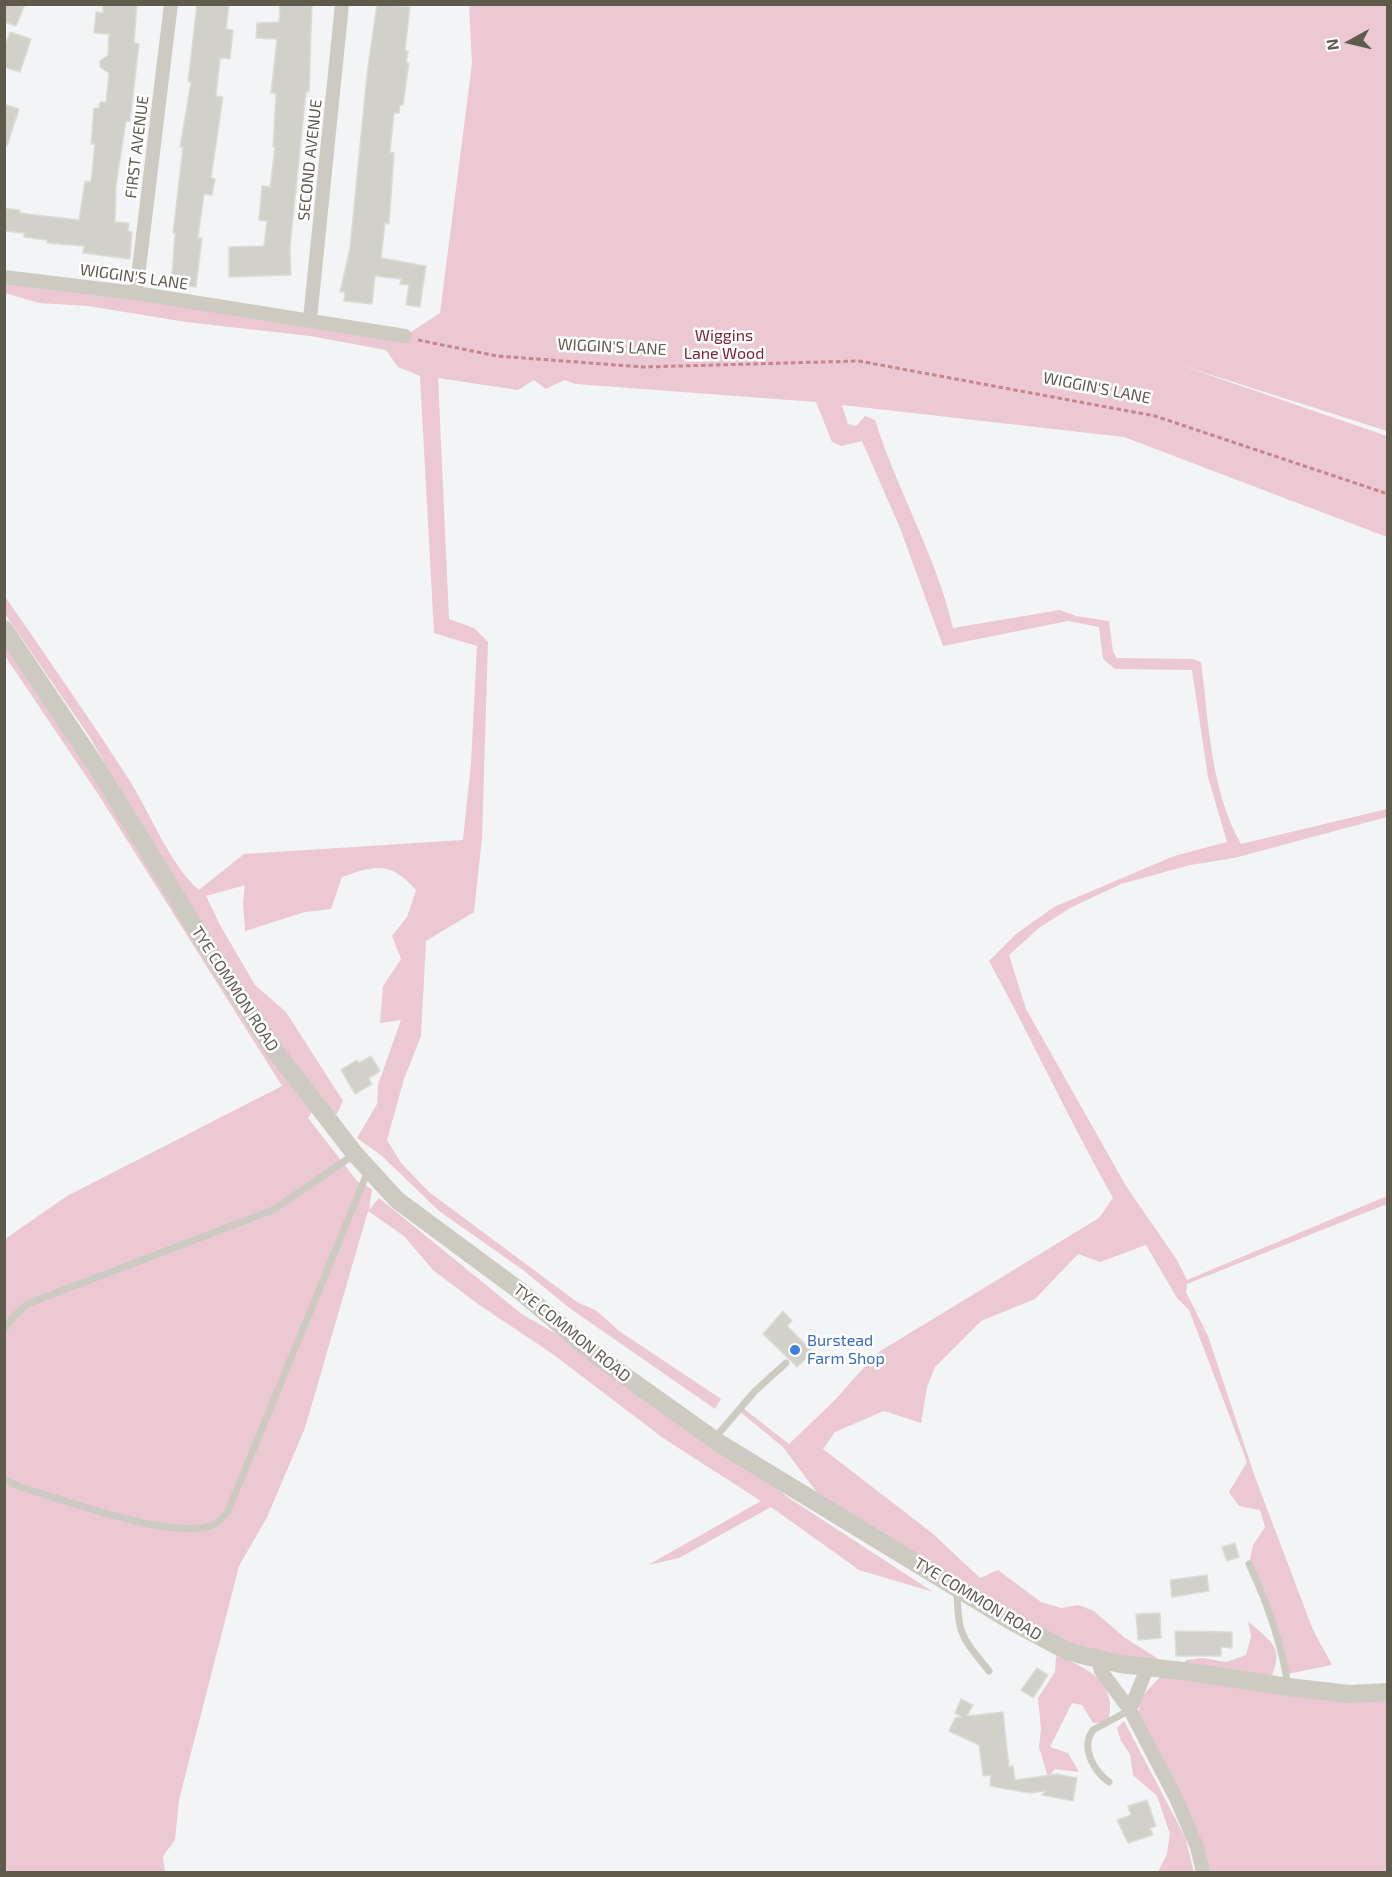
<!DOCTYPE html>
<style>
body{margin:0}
#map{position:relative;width:1392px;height:1877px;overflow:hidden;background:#f3f4f5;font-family:"Exo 2",sans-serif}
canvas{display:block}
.frame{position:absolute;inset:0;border:6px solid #5e5b4d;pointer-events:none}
.north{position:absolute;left:1320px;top:12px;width:60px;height:60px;-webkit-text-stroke:4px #fff;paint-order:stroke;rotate:262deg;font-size:16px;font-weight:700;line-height:24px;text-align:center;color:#5e5b4d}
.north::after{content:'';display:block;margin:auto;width:21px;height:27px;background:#5e5b4d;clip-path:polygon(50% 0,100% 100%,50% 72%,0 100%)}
</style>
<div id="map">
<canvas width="1392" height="1877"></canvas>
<div class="frame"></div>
<div class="north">N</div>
</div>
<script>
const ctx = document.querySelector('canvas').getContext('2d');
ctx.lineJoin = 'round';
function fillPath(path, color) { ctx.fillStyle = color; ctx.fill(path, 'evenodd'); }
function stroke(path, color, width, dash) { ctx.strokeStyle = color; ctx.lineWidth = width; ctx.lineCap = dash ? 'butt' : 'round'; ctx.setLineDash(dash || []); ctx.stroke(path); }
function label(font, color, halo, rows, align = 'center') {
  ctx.font = font + ' "Exo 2",sans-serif'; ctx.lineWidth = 5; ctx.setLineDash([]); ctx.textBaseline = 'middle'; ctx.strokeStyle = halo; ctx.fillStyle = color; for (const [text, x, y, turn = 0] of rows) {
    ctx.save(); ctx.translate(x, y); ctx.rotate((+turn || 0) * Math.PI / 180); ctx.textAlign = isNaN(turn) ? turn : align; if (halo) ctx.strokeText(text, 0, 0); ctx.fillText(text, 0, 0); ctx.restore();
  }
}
fillPath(new Path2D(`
 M469,5H1387V431L1177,364L1387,436V537L1124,437L842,405L848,424L856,426L865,416L875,420C897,490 937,558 953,628L1060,610L1076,616L1109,621L1113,652L1117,658L1192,659L1201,662C1209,723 1210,789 1241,844L1387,809V817L1234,858L1190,865L1121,884L1070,908L1039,928L1009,955L1026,1009L1126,1186L1177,1260L1187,1280L1387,1196V1204L1187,1284L1186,1292L1208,1336L1255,1477L1313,1630L1332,1665L1287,1674L1249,1564L1253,1545L1265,1527L1260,1510L1239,1506L1229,1492L1247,1462L1189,1310L1177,1298L1146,1245L1100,1262L1078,1254L1035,1299L981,1321L935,1367L927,1387L921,1423L884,1411L835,1432L823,1449L932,1533L980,1578L998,1570L1041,1602L1061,1608L1078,1605L1094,1611L1125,1638L1157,1658L1148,1666L1069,1652L821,1498L783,1447L739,1411L743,1408L789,1444L833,1402L877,1353L1099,1218L1113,1198C1069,1120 1032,1039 989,961L1016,934L1054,907L1174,856L1227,842L1208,777L1192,670L1115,669L1103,659L1099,627L1068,621L943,646L900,528L862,441L842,446L832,442L816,402L576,384L564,380L546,389L534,380L518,390L438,378L449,619L474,628L488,642L482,838L474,912L426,941L421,1036L404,1079L387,1140L401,1163L429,1192L577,1302L597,1311L619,1331L721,1399L715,1409L568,1307L523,1270L439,1211L382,1156L357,1138L377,1104L378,1085L401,1020L380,1023L383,986L401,959L392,936L407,917L416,890C390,861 376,865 342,877L331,909L305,912L245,931L243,902L245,885L206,896L220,925L255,985L286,1012L343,1101L332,1124L316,1105L308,1118L357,1181L372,1189L369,1210L379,1198L523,1315L601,1359L719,1443L789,1498L933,1592L859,1570L771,1507L679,1558L648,1565L761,1501L663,1438L554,1355L478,1304L433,1270L404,1236L368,1211L305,1428L267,1517L239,1566L179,1800L175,1840L163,1856L165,1872H5V1239L67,1196L282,1086L98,794L5,656V627L173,877L89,736L5,614L4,595C46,656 88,716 128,778C148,809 171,867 199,890L244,854L463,840L471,763L477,646L434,633L420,376L398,367L386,350L310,336L186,322L88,306L39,303L5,293V277L405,336L440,313L472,64Z
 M1248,1621C1268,1640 1285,1646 1272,1675L1235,1678L1387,1692V1872H1203L1138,1722L1140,1698L1161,1676L1183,1671L1186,1660L1203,1658L1226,1662L1246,1655L1251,1637Z
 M1056,1656C1087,1667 1119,1683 1108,1722L1093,1723L1082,1705L1072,1703L1050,1747L1068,1753L1079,1772L1055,1769L1048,1777L1039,1747L1041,1729L1038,1698L1055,1672Z
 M1124,1721L1185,1837L1194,1872H1158L1167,1854L1170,1834L1157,1796L1133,1775L1130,1754L1121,1741L1117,1728Z`), '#ebc8d2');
const building = new Path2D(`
 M4,4H25L16,26L4,22Z
 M103,4H137L134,43L139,44L130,122L126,121L116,186L115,222L129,223L128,231L132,232L130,259L83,253L84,246L47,243V240L24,237V233L4,231V208L20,210V213L79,220L85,181L91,182L95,144H91L94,108H99L100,102H106L109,73L100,67V61L108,55L109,34L94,33L96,12L103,13Z
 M197,4H229L226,29L233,30L230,59L221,58L220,60L216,96L223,97L211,178L215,179L212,195L204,194L198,238H202L196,287L178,285L179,278L172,277L175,233H173L183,147H180L191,82H188Z
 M280,4H312L309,92H306L296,189L290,246L291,275L229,277V247L264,246L267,221L259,220L262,186L270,187L275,147H273L276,94L271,93L277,39L256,38L257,23L279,22Z
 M377,4L410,7L405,50L408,51L406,63H409L403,105H400L399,113H394L390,152L394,153L389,224L385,223L381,258L426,266L420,307L406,305L409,285L400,284L401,279L375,276L372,304L344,301L345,292H340L350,248L367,74Z
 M10,32L31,39L20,72L4,67V48Z
 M4,104L19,109L7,146H4Z
 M371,1056L380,1071L369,1078L372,1084L355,1094L341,1070L357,1060L359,1063Z
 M783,1311L792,1321L787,1326L813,1352L797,1367L763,1334Z
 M1235,1543L1239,1557L1227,1561L1222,1547Z
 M1207,1575L1209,1591L1172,1597L1170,1580Z
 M1160,1613L1161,1638L1138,1640L1136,1614Z
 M1175,1631L1232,1632V1648L1221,1647V1656H1176Z
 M1037,1668L1048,1675L1033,1698L1021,1690Z
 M961,1699L973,1705L967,1716L1003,1712L1009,1767L1013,1766L1015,1780L1057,1774L1077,1778L1073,1801L1042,1795L1046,1791L1029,1793L990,1786L991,1775L983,1776L979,1745L949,1731L955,1718L962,1717L955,1713Z
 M1147,1800L1156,1826L1150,1828L1153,1835L1128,1843L1117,1820L1131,1815L1128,1806Z`);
fillPath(building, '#d1d1ca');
stroke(building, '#ddddd8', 1.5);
stroke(new Path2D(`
 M418,340L497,356L643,367L859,361L1155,416L1388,494`), '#c5848e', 3, [4.5, 3]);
stroke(new Path2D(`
 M4,1330L13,1317L27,1304L273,1210L355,1154
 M714,1439L755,1391L786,1363
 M4,1479L20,1487C63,1499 177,1543 215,1524C220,1522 224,1515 228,1511L368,1171
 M1249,1564C1268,1604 1281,1642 1288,1685
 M957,1590C958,1636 961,1636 989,1671
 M1109,1782C1094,1771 1080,1748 1093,1730L1130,1710`), '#cdcbc1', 7);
stroke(new Path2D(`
 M4,277L136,293L405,336
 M136,293L171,4
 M310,319L342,4
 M1098,1660L1101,1671L1130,1710L1176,1798L1197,1847L1203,1872
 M1130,1710L1148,1666`), '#cdcbc1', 14);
stroke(new Path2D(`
 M4,629L98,769L212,955L275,1051L355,1154L397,1200L520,1291L601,1359L719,1443L1011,1621L1069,1652L1120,1664L1183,1671L1289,1687L1349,1694L1388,1692`), '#cdcbc1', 18);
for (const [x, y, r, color] of [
 [795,1350,6,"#3f7fe0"]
]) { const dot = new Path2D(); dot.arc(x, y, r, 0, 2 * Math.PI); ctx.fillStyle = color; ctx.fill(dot); stroke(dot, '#fff', 2); }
label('16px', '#5e5b4d', '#fff', [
 ["FIRST AVENUE",137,147,-83],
 ["SECOND AVENUE",310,160,-84],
 ["WIGGIN'S LANE",134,277,8],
 ["WIGGIN'S LANE",612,347,3],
 ["WIGGIN'S LANE",1097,388,11],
 ["TYE COMMON ROAD",235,989,57],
 ["TYE COMMON ROAD",572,1333,39],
 ["TYE COMMON ROAD",978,1599,31]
]);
label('16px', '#782531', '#fff', [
 ["Wiggins",724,336],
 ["Lane Wood",724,354]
]);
label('16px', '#366cbe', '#fff', [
 ["Burstead",807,1341],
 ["Farm Shop",807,1359]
], 'left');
</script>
